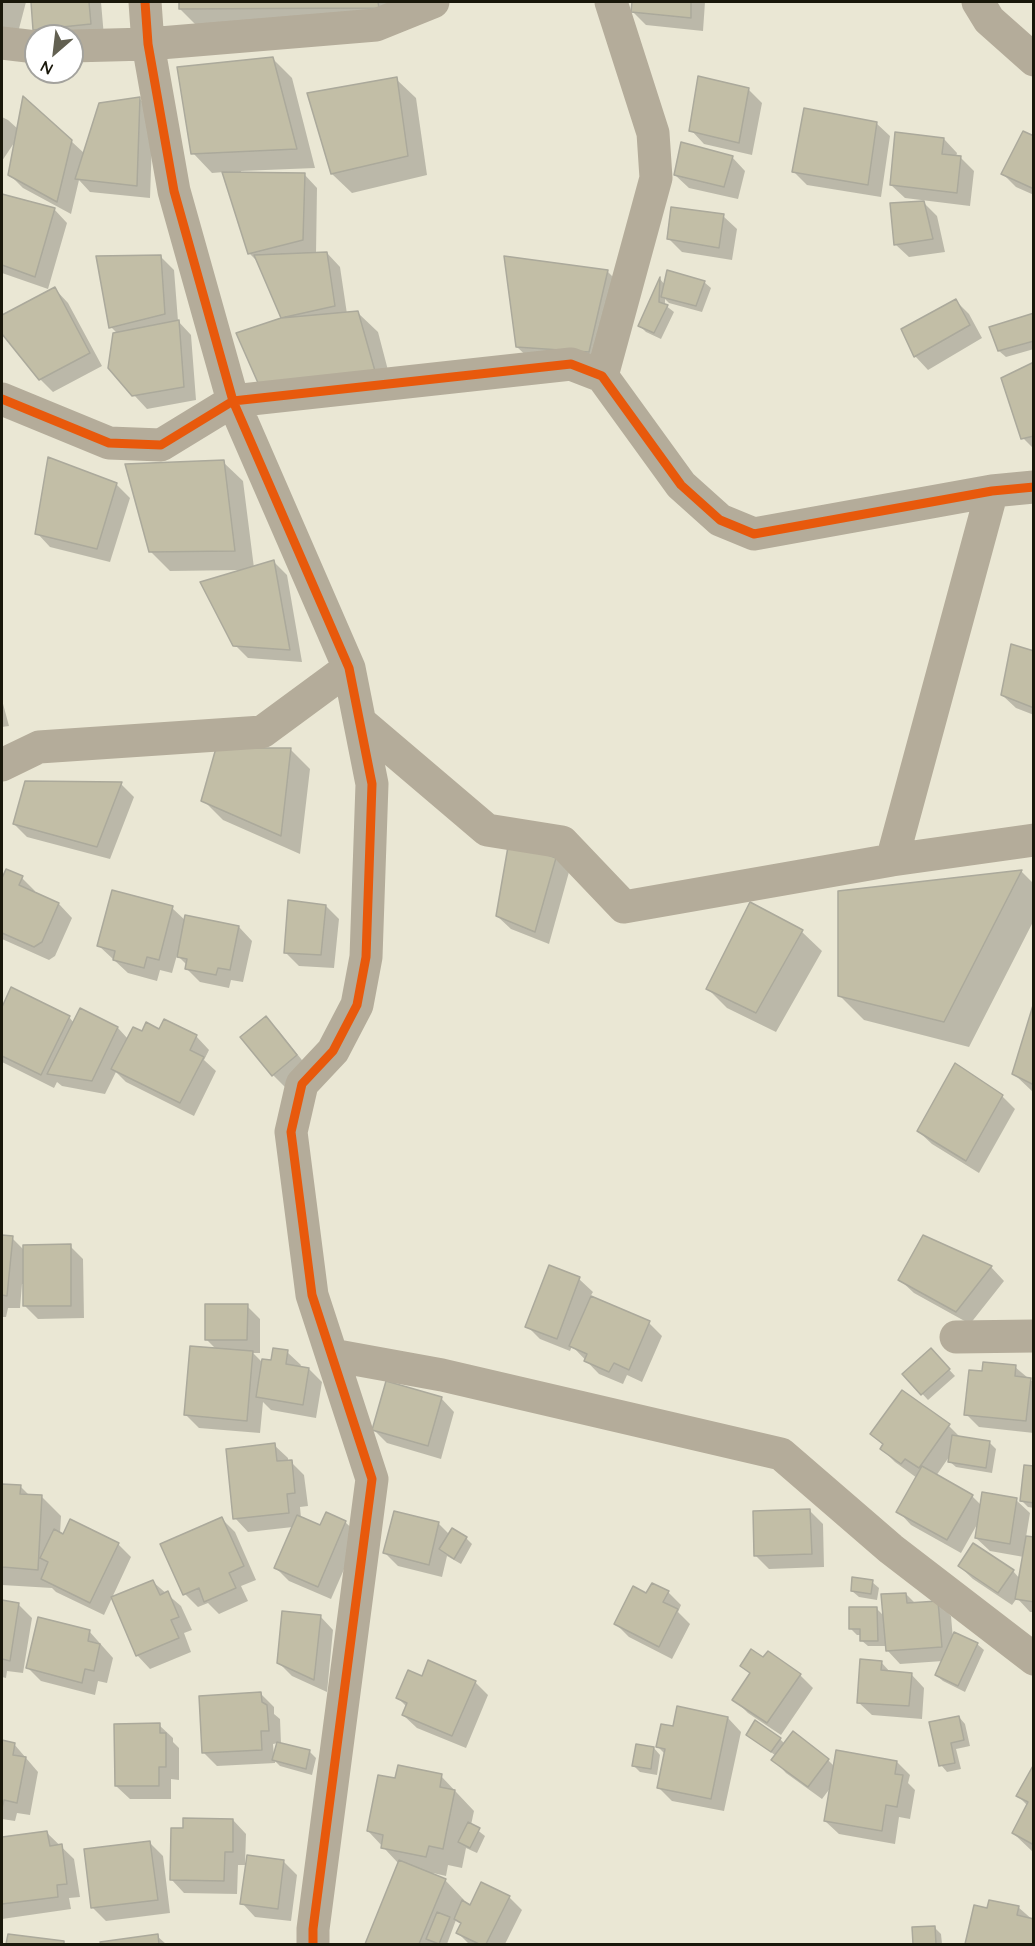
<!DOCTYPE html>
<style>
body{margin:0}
#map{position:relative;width:1035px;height:1946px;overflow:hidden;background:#eae7d4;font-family:Quicksand,sans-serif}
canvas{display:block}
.frame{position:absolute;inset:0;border:3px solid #19170a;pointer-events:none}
.north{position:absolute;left:24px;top:24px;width:60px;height:60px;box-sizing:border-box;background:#fff;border:2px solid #a3a29d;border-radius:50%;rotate:208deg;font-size:16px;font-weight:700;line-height:24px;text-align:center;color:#19170a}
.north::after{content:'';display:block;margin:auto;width:21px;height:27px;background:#626051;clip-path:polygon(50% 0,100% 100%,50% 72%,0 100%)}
</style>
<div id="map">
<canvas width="1035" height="1946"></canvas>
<div class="frame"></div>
<div class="north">N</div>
</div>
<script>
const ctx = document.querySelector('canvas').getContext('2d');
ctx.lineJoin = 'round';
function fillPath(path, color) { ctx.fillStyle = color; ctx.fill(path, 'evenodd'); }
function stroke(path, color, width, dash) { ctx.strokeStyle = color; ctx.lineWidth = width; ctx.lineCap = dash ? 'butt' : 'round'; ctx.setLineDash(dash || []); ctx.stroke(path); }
fillPath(new Path2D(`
 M2,2H26L15,44L2,38Z
 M32,2H101L104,37L41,36L35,29Z
 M181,2H396L403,32L205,34L180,9Z
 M634,2H705L703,31L646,25L633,12Z
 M272,58L292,78L315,168L241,171V174H304L317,188L316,254L327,253L340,267L347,314L358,313L378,332L395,397L282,319L259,263L249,253L224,172L212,173L193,153Z
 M396,79L416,98L427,175L352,193L332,174Z
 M749,90L762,103L752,155L704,144L691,130Z
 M140,99L153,112L150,198L90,192L79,180L71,214L23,188L9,174L16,140L2,161V117L8,120L18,129L71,141L85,154Z
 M876,123L890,136L881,197L807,185L794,172Z
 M1034,137V195L1016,187L1003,174Z
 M944,139L957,153L956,157H960L974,171L970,206L905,198L891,185Z
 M732,157L745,171L738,199L689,188L675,175Z
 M2,195L54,209L67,223L48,289L2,273Z
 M924,203L937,216L945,252L909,257L895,244Z
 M723,216L737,229L732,260L682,252L668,238Z
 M160,256L174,270L178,321L191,335L196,400L147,409L134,395L117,333L111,327Z
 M607,271L627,291L608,371L537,366L517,347Z
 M660,279L665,285L704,282L711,288L702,312L669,303L665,299V305L674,312L661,339L646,332L640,326Z
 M55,289L68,303L102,366L53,392L40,379L2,332V317Z
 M956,301L969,314L982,338L928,370L915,356L903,330Z
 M1034,314V349L1006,357L999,351Z
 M1034,364V449L1023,438Z
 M49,459L117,485L130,498L110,562L50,547L37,533Z
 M223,462L243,481L254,568L274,562L287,575L302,662L248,658L235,645L241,570L170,571L151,552Z
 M1034,653V715L1016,708L1002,695Z
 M2,700L9,726L2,727Z
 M290,749L310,769L300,854L223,820L203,800Z
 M121,784L134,797L110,859L27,837L14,824Z
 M556,859L569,872L549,944L511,929L497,916Z
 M7,871L22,878L35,891L34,893L59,904L72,918L55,956L49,960L2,939V882Z
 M1021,871L1034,884V920L969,1047L864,1020L839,995Z
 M750,904L802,932L822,951L776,1032L727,1008L708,989Z
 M326,906L339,919L334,968L299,966L286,953Z
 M172,908L186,921L239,927L252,941L243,982L231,980L229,988L200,982L187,969V965L177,955L172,973L160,970L157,981L128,973L99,946Z
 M12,989L69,1017L74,1023L118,1028L128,1039L160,1031L196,1036L209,1050L204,1060L216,1071L194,1116L126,1082L116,1072L105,1094L62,1086L57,1082L54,1088L2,1062V1010Z
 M1034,1008V1093L1014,1074Z
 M266,1018L279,1031L309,1069L286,1088L273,1075Z
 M1002,1096L1015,1109L979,1173L932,1144L918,1131Z
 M2,1237L12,1238L24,1250L70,1246L83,1259L84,1318L38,1319L25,1306V1284H22L20,1308H8L6,1317H2Z
 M991,1267L1004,1281L970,1324L914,1293L900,1280Z
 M579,1279L593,1292L590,1297L649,1323L662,1336L642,1382L627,1375L623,1384L599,1374L572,1346L570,1351L540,1339L527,1326Z
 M247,1306L260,1319V1353H253L263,1363L273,1362L287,1352L301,1365L300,1367L309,1369L322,1382L316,1418L271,1410L263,1402L260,1433L199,1428L186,1415L217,1350L206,1339Z
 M931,1350L955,1376L928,1400L904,1374Z
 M1015,1367L1034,1383V1433L979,1427L966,1414L983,1373Z
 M902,1392L949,1426L961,1438L989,1442L996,1449L992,1473L956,1467L949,1461V1457L936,1476L972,1496L982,1506L1016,1500L1030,1513L1026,1537L1034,1539V1612H1030L1017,1598L1012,1605L973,1579L959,1566L1013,1571L1020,1579L1024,1557L990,1551L976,1538L979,1521L961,1553L911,1525L898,1511L917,1478L895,1462L882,1449L884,1446L872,1434Z
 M441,1398L454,1412L441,1459L387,1443L374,1430Z
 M274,1445L288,1458V1462H291L304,1475L308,1506L300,1507L301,1518L321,1527L345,1522L359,1535L331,1599L289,1581L276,1568L293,1527L248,1532L235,1518Z
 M1034,1467V1508L1028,1507L1022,1501Z
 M2,1485L20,1486L30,1496L42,1497L61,1516L60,1534L118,1544L131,1557L104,1615L56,1592L52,1588L2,1585Z
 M810,1511L823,1524L824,1567L769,1569L756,1556Z
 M395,1512L439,1524L450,1535L466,1538L472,1544L461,1564L447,1556L442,1577L398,1566L385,1553Z
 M222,1519L235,1532L256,1580L241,1586L248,1601L219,1614L208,1603L198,1607L185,1594Z
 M153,1582L181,1606L192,1630L184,1633L191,1652L150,1669L137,1655Z
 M872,1582L879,1588L877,1600L859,1597L852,1591Z
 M668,1592L681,1605L678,1612L690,1624L672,1659L629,1637L616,1624Z
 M906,1594L916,1604L938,1603L951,1616L953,1639L977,1644L984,1650L965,1692L943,1681L936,1675L943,1661L900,1664L887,1650V1646H868L861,1640V1635H857L850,1628L877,1609L884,1616Z
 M2,1602L19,1605L32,1618L23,1673L7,1671L6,1678L2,1677Z
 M320,1616L333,1630L327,1692L292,1676L278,1662Z
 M89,1631L113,1658L107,1683L98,1681L95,1695L41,1681L28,1668Z
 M881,1662L891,1673L911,1674L924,1688L922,1719L872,1715L858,1702Z
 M742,1666L800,1675L813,1688L781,1735L748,1713L734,1699L751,1674Z
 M423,1678L475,1682L488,1695L466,1748L417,1728L403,1715L407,1707L398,1698Z
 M261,1694L274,1707V1714L280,1719L281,1744L310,1752L316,1758L312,1775L280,1766L275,1761V1763L217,1766L203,1752ZM278,1743L274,1756L273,1744Z
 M959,1717L965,1724L970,1746L956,1749L961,1769L947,1772L941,1765Z
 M728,1718L741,1732L724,1811L672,1801L658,1787L665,1754L657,1746L674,1728Z
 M159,1725L173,1738V1742L179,1748V1780L171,1779V1799H130L116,1786Z
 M748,1734L780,1739L785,1744L828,1760L834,1766L897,1762L910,1775L908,1783L915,1790L910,1819L899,1817L895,1844L839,1834L825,1821L831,1787L822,1799L786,1773L773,1759L776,1756Z
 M2,1742L14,1744L38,1772L30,1815L17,1813L15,1821L2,1819Z
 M654,1748L660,1755L657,1775L640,1772L634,1766Z
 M1034,1767V1853L1013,1833L1028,1806L1018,1796Z
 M441,1776L474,1811L471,1825L485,1836L477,1853L466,1848L462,1868L448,1865L446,1876L433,1873L432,1875L445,1880L464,1900L463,1903L471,1907L509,1897L522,1910L505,1944H469L458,1933L462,1925L456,1920L447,1944H367L399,1864L368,1831L396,1780Z
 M233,1820L246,1834L245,1865H238L237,1894L184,1893L171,1879L184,1829Z
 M46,1832L74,1859L80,1897L69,1898L71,1909L2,1919V1838Z
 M150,1843L163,1856L170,1913L106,1921L93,1908Z
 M284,1862L297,1875L291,1921L255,1917L242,1903Z
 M975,1907L989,1910L1018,1907L1034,1921V1944H967Z
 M935,1928L941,1934L942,1944H914L913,1929Z
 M9,1936L64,1943L65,1944H8Z
 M157,1936L166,1944H102V1943Z`), '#0003');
const building = new Path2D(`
 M31,2H89L91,24L33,30Z
 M179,2H378L379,8L179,9Z
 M632,2H691V18L631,12Z
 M273,57L297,149L191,154L177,67Z
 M698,76L749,88L739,143L689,131Z
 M397,77L408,156L331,174L307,93Z
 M23,96L72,140L57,202L8,175Z
 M140,97L137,186L75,179L99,103Z
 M804,108L877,122L868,185L792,172Z
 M1023,131L1034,136V189L1001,174Z
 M895,132L944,138L942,154L961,156L957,193L890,185Z
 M681,142L733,156L724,187L674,175Z
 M222,172L305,173L303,240L248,254Z
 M2,194L55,208L35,277L2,265Z
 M924,201L933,239L894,245L890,203Z
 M671,207L724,214L719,248L667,239Z
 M327,252L335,306L281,318L254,255Z
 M161,255L165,314L109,328L96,256Z
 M504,256L608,270L589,352L516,347Z
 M667,270L705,281L696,306L661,297Z
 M660,277L659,302L668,305L654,333L638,326Z
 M55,287L90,353L39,380L2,334V315Z
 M956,299L970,325L914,357L901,329Z
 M358,311L377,378L262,392L236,333L281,318Z
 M1034,313V341L998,351L989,327Z
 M179,320L184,387L132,396L108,368L113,333Z
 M1034,362V436L1021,439L1001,378Z
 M48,457L117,483L97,549L35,534Z
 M224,460L235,551L149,552L125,464Z
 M274,560L290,650L233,646L200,582Z
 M1011,644L1034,651V708L1001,695Z
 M216,748H291L281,836L201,801Z
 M25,781L122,782L97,847L13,824Z
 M509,841L556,858L535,932L496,916Z
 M6,869L23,876L19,885L59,903L42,942L34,947L2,933V878Z
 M1022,870L944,1022L838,996V891Z
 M112,890L173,906L159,960L147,957L144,968L113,960L115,951L97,946Z
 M288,900L326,905L321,955L284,953Z
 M750,902L803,930L756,1013L706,989Z
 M185,915L239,926L230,970L218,968L216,975L185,969L187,959L177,957Z
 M11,987L70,1016L41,1075L2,1056V1007Z
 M1034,1002V1085L1012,1074Z
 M80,1008L118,1027L92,1081L47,1074Z
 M266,1016L297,1055L272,1076L240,1037Z
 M164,1019L197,1035L190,1050L204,1057L180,1103L111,1069L133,1027L142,1031L146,1022L159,1029Z
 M955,1063L1003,1095L966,1161L917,1131Z
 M2,1235L13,1236L7,1296L2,1295Z
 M923,1235L992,1266L956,1312L898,1280Z
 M71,1244V1306H23V1245Z
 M549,1265L580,1277L557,1339L525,1327Z
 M591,1296L650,1321L629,1370L614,1363L609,1372L584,1361L587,1354L569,1346Z
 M205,1304H248L247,1340H205Z
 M190,1346L253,1351L247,1421L184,1415Z
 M273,1348L288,1350L286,1364L309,1368L303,1405L256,1397L262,1359L271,1360Z
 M931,1348L950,1369L921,1395L902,1374Z
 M983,1362L1016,1365L1015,1376L1031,1378L1026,1421L964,1415L969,1370L982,1371Z
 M386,1381L442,1397L428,1446L372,1430Z
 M902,1390L950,1424L919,1468L905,1459L901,1464L880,1449L883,1444L870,1434Z
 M952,1435L990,1441L986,1468L948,1462Z
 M275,1443L277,1461L292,1460L295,1493L287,1494L289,1513L233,1519L226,1449Z
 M1024,1465L1034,1466V1503L1020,1501Z
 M922,1466L973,1495L947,1540L896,1512Z
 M2,1484L21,1485L20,1494L42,1495L38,1570L2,1567Z
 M982,1492L1017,1498L1010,1544L975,1538Z
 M810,1509L812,1554L754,1556L753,1511Z
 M394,1511L439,1522L429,1565L383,1553Z
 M326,1512L346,1521L318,1587L274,1568L297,1515L320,1525Z
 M222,1517L244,1566L229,1573L236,1588L204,1602L199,1588L183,1595L160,1544Z
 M70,1519L119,1543L90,1603L41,1579L48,1562L40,1558L54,1529L63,1534Z
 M452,1528L467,1537L454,1559L439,1549Z
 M1026,1536L1034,1537V1602L1015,1599Z
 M973,1543L1014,1570L998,1593L958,1566Z
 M852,1577L873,1580L871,1594L851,1591Z
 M153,1580L160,1595L168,1591L179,1617L171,1620L179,1638L136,1656L111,1597Z
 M652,1583L669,1591L663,1602L678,1609L659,1647L614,1624L633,1586L646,1593Z
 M906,1593L907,1603L938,1601L942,1647L886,1651L881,1594Z
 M2,1600L19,1603L10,1661L2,1659Z
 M849,1607H877L878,1641H860V1629H849Z
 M282,1611L321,1615L314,1680L277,1663Z
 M38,1617L90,1630L88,1641L100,1644L94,1671L85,1669L82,1683L26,1668Z
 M954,1632L978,1643L958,1686L935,1675Z
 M751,1649L763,1657L768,1651L801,1674L767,1723L732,1700L750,1673L740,1666Z
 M860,1659L882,1661L881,1670L912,1673L909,1706L857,1703Z
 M428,1660L476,1681L452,1736L402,1715L407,1703L396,1698L408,1670L422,1676Z
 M261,1692L262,1702L267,1705L269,1731H261L262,1750L202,1753L199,1696Z
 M677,1706L728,1717L711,1799L657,1788L665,1749L656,1747L661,1724L673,1726Z
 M959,1716L964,1740L951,1743L955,1763L939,1766L929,1722Z
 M755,1720L781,1738L771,1752L746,1735Z
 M160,1723V1733H166V1767H159V1786H115L114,1724Z
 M793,1731L829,1759L808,1787L771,1760Z
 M2,1740L15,1743L13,1755L26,1757L17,1803L4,1800L2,1809Z
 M277,1742L310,1750L306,1769L272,1760Z
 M636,1744L654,1747L651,1769L632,1766Z
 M836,1750L897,1761L895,1774L903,1775L897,1807L886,1805L882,1831L824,1821Z
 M1034,1764V1845L1012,1833L1028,1802L1016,1796Z
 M398,1765L442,1774L440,1787L455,1790L443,1849L429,1846L426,1857L381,1848L383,1835L367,1831L378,1775L395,1778Z
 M183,1818L233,1819V1852H225L224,1881L170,1880L171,1828H183Z
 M468,1822L480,1828L470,1848L458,1842Z
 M47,1831L50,1846L62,1844L67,1884L57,1885L58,1897L2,1904V1837Z
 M150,1841L158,1900L91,1908L84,1849Z
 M247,1855L284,1860L278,1909L240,1904Z
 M399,1860L446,1879L419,1944H365Z
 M481,1882L510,1896L486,1944H479L456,1933L461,1923L454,1919L462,1900L470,1905Z
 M989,1900L1019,1906L1017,1915L1034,1919V1944H965L974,1905L987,1908Z
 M437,1912L450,1917L439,1944L426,1939Z
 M935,1926L936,1944H913L912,1927Z
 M8,1934L64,1941V1944H6Z
 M158,1934L159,1944H101L100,1942Z`);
fillPath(building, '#c2bea6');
stroke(building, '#aba99b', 1.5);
stroke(new Path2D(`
 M145,2L148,44L174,191L233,401L349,668L372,784L366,957L357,1005L333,1051L302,1084L291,1132L312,1295L372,1479L313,1929V1944
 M978,2L989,20L1034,60
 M2,43L36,47
 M72,46L148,44L376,25L433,2
 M602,376L656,178L653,133L611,2
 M2,399L109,443L161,445L233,401L571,364L602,376L681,485L720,520L754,534L992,491L1034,487
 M360,722L487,830L562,842L624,907L892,860L992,491
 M2,765L39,747L262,732L349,668
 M892,860L1034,840
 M956,1337L1034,1336
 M332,1355L442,1375L781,1454L891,1549L1034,1659`), '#b4ac9a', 33);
stroke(new Path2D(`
 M145,2L148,44L174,191L233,401L349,668L372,784L366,957L357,1005L333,1051L302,1084L291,1132L312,1295L372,1479L313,1929V1944
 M2,399L109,443L161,445L233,401L571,364L602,376L681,485L720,520L754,534L992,491L1034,487`), '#e8590c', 9);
</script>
